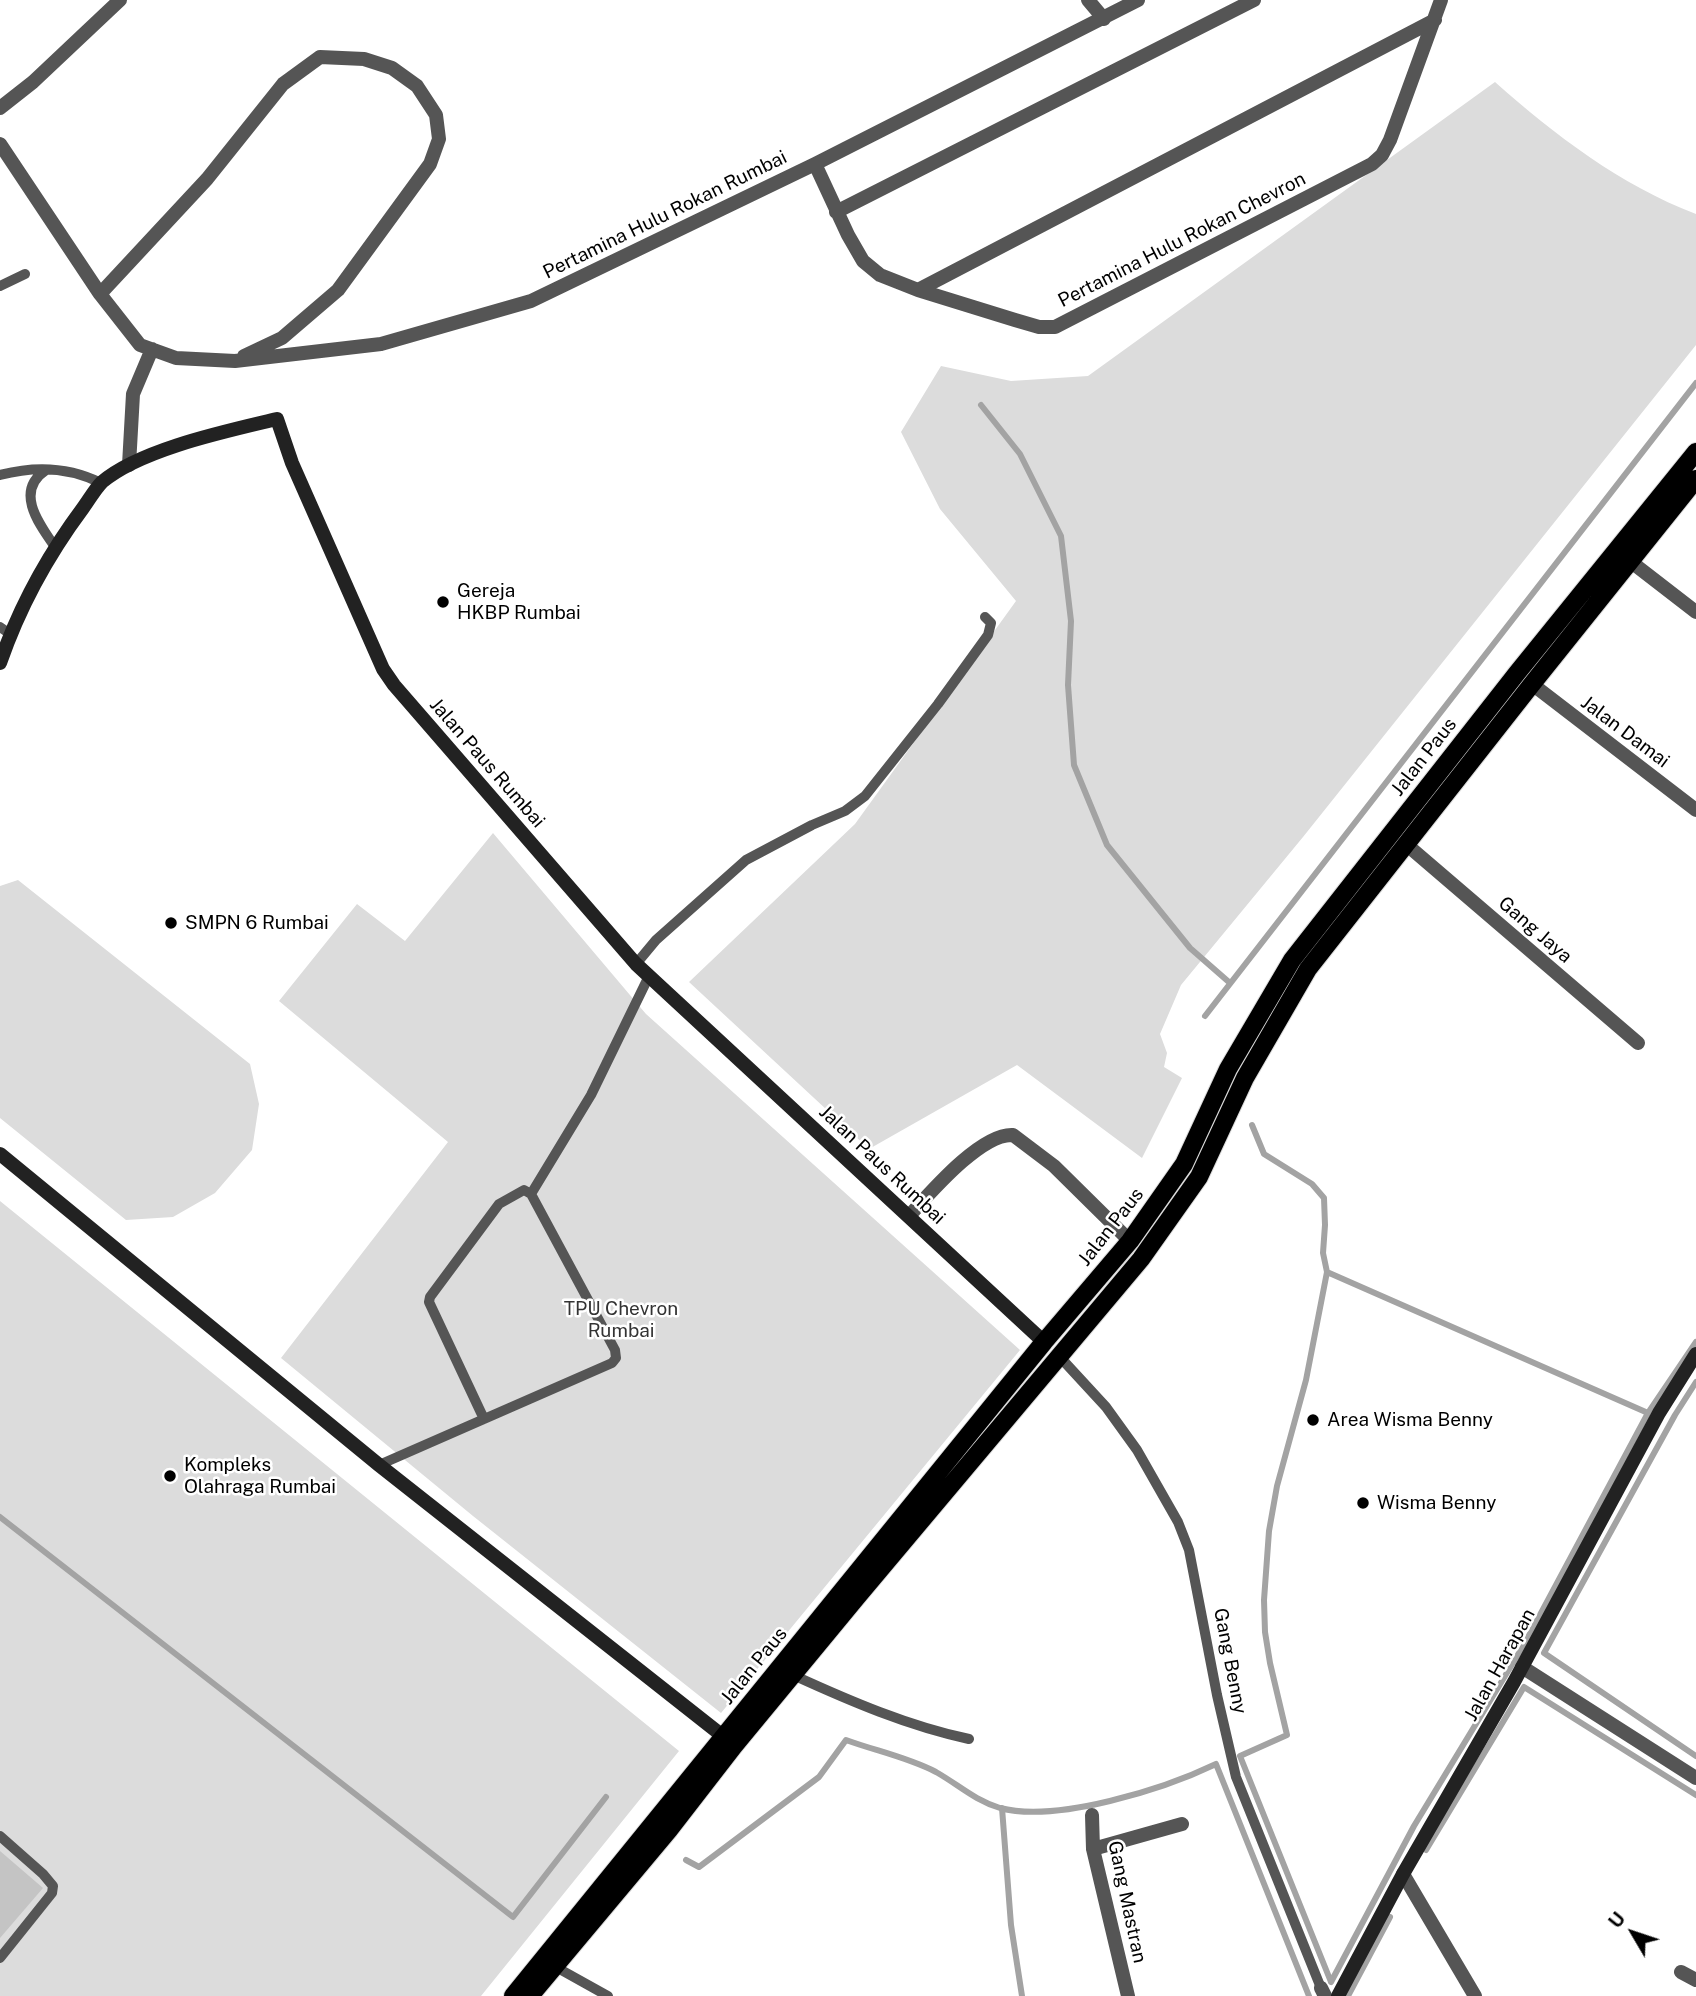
<!DOCTYPE html>
<style>
body{margin:0}
#map{position:relative;width:1696px;height:1996px;overflow:hidden;background:#fff;font-family:"Public Sans",sans-serif}
canvas{display:block}
.north{position:absolute;left:1598px;top:1898px;width:70px;height:70px;-webkit-text-stroke:5px #fff;paint-order:stroke;rotate:309deg;font-size:19px;font-weight:700;line-height:28px;text-align:center;color:#000}
.north::after{content:'';display:block;margin:auto;width:24px;height:32px;background:#000;clip-path:polygon(50% 0,100% 100%,50% 72%,0 100%)}
</style>
<div id="map">
<canvas width="1696" height="1996"></canvas>
<div class="north">U</div>
</div>
<script>
const ctx = document.querySelector('canvas').getContext('2d');
ctx.lineJoin = 'round';
function fillPath(path, color) { ctx.fillStyle = color; ctx.fill(path, 'evenodd'); }
function stroke(path, color, width, dash) { ctx.strokeStyle = color; ctx.lineWidth = width; ctx.lineCap = dash ? 'butt' : 'round'; ctx.setLineDash(dash || []); ctx.stroke(path); }
function label(font, color, halo, rows, align = 'center') {
  ctx.font = font + ' "Public Sans",sans-serif'; ctx.lineWidth = 5; ctx.setLineDash([]); ctx.textBaseline = 'middle'; ctx.strokeStyle = halo; ctx.fillStyle = color; for (const [text, x, y, turn = 0] of rows) {
    ctx.save(); ctx.translate(x, y); ctx.rotate((+turn || 0) * Math.PI / 180); ctx.textAlign = isNaN(turn) ? turn : align; if (halo) ctx.strokeText(text, 0, 0); ctx.fillText(text, 0, 0); ctx.restore();
  }
}
fillPath(new Path2D(`
 M1495,82C1555,135 1620,185 1696,214V345L1303,837L1181,985L1160,1034L1167,1053L1164,1067L1182,1078L1142,1158L1017,1065L869,1149L689,982L855,824L1016,601L940,509L901,432L941,366L1011,381L1088,376Z
 M493,833L646,1014L1020,1350L721,1713L473,1516L281,1358L448,1142L279,1001L357,904L405,941Z
 M18,880L250,1064L259,1104L252,1150L215,1193L173,1217L126,1220L0,1118V886Z
 M0,1201L679,1751L481,1996H0Z`), '#dcdcdc');
stroke(new Path2D(`
 M981,405L1020,454L1061,536L1071,621L1068,685L1074,765L1107,845L1190,948L1230,983
 M1205,1016L1696,383
 M1252,1125L1264,1154L1312,1184L1324,1198L1325,1225L1323,1253L1327,1272L1306,1380L1277,1486L1269,1531L1264,1600L1265,1632L1270,1663L1287,1735L1240,1756L1331,1982
 M1327,1272L1648,1413
 M1696,1382L1675,1415L1544,1653L1696,1756
 M0,1517L513,1917L606,1797
 M1002,1808L1011,1925L1022,1996
 M1426,1850L1524,1687L1696,1795
 M686,1860L699,1867L819,1777L846,1740C876,1751 907,1757 936,1772C959,1785 974,1800 1000,1808C1057,1823 1164,1789 1216,1764L1309,1996
 M1331,1982L1414,1826L1525,1643L1648,1413L1696,1342
 M1348,1996L1390,1917`), '#a3a3a3', 6);
fillPath(new Path2D(`
 M0,1851L43,1888L0,1938Z`), '#c4c4c4');
const primary = new Path2D(`
 M513,1996L1044,1342L1130,1241L1184,1164L1228,1069L1292,960L1517,673L1696,452
 M530,1996L669,1830L734,1746L857,1597L1141,1259L1199,1177L1245,1078L1308,969L1532,684L1696,479`);
stroke(primary, '#dbdbdb', 20);
stroke(new Path2D(`
 M0,286L25,274
 M46,470C14,491 39,524 55,547
 M0,475C34,466 69,467 101,483
 M0,627L10,634
 M636,964L656,940L746,860L812,825L845,811L865,796L938,704L988,635L991,623L985,617
 M531,1194L591,1095L649,976
 M1059,1356L1106,1407L1137,1450L1178,1522L1189,1550L1217,1695L1236,1777L1321,1988
 M379,1465L612,1363L616,1358L615,1350L531,1194L524,1190L499,1204L430,1297L429,1302L484,1419
 M793,1675C850,1701 908,1726 969,1739
 M0,1836L43,1874L53,1886L52,1893L0,1958
 M554,1966L608,1996`), '#555', 10);
stroke(new Path2D(`
 M1088,0L1104,19
 M0,108L33,82L120,0
 M0,144L100,294L140,345L176,358L235,361L381,344L531,301L815,164L1138,0
 M815,164L848,235L863,261L880,275L918,290L1015,320L1039,327H1055L1372,164L1382,155L1390,140L1441,0
 M836,212L1254,0
 M918,290L1435,20
 M100,294L207,179L283,84L320,57L364,59L392,68L417,86L436,115L439,139L430,164L338,290L282,338L244,356
 M129,465L133,394L152,349
 M1630,561L1696,612
 M1532,684L1696,810
 M1407,845L1638,1043
 M909,1216C930,1193 981,1133 1013,1135L1054,1166L1130,1241
 M1522,1667L1696,1778
 M1092,1815L1093,1849L1128,1996
 M1093,1849L1182,1824
 M1403,1874L1475,1996
 M1681,1972L1696,1980
 M1321,1988L1325,1996`), '#555', 14);
stroke(new Path2D(`
 M0,663C19,608 48,555 83,508C89,500 95,489 102,482C141,449 227,431 277,419L292,463L383,669L394,685L636,964L1044,1342
 M0,1154L379,1465L724,1737
 M1338,1996L1403,1874L1514,1682L1659,1413L1696,1354`), '#222', 14);
stroke(primary, '#000', 18);
for (const [x, y, r, color] of [
 [443,602,7,"#000"],
 [171,923,7,"#000"],
 [1313,1420,7,"#000"],
 [170,1476,7,"#000"],
 [1363,1503,7,"#000"]
]) { const dot = new Path2D(); dot.arc(x, y, r, 0, 2 * Math.PI); ctx.fillStyle = color; ctx.fill(dot); stroke(dot, '#fff', 2.5); }
label('19px', '#000', '#fff', [
 ["Pertamina Hulu Rokan Rumbai",665,215,-26],
 ["Pertamina Hulu Rokan Chevron",1182,240,-27],
 ["Jalan Damai",1625,732,37],
 ["Jalan Paus",1424,757,-52],
 ["Jalan Paus Rumbai",487,763,49],
 ["Gang Jaya",1535,930,41],
 ["Jalan Paus Rumbai",882,1165,43],
 ["Jalan Paus",1111,1227,-52],
 ["Gang Benny",1230,1661,79],
 ["Jalan Harapan",1500,1665,-61],
 ["Jalan Paus",754,1666,-51],
 ["Gang Mastran",1127,1902,78]
]);
label('19px', '#000', '#fff', [
 ["Gereja",457,591],
 ["HKBP Rumbai",457,613],
 ["SMPN 6 Rumbai",185,923],
 ["Area Wisma Benny",1327,1420],
 ["Kompleks",184,1465],
 ["Olahraga Rumbai",184,1487],
 ["Wisma Benny",1377,1503]
], 'left');
label('19px', '#333', '#fff', [
 ["TPU Chevron",621,1309],
 ["Rumbai",621,1331]
]);
</script>
